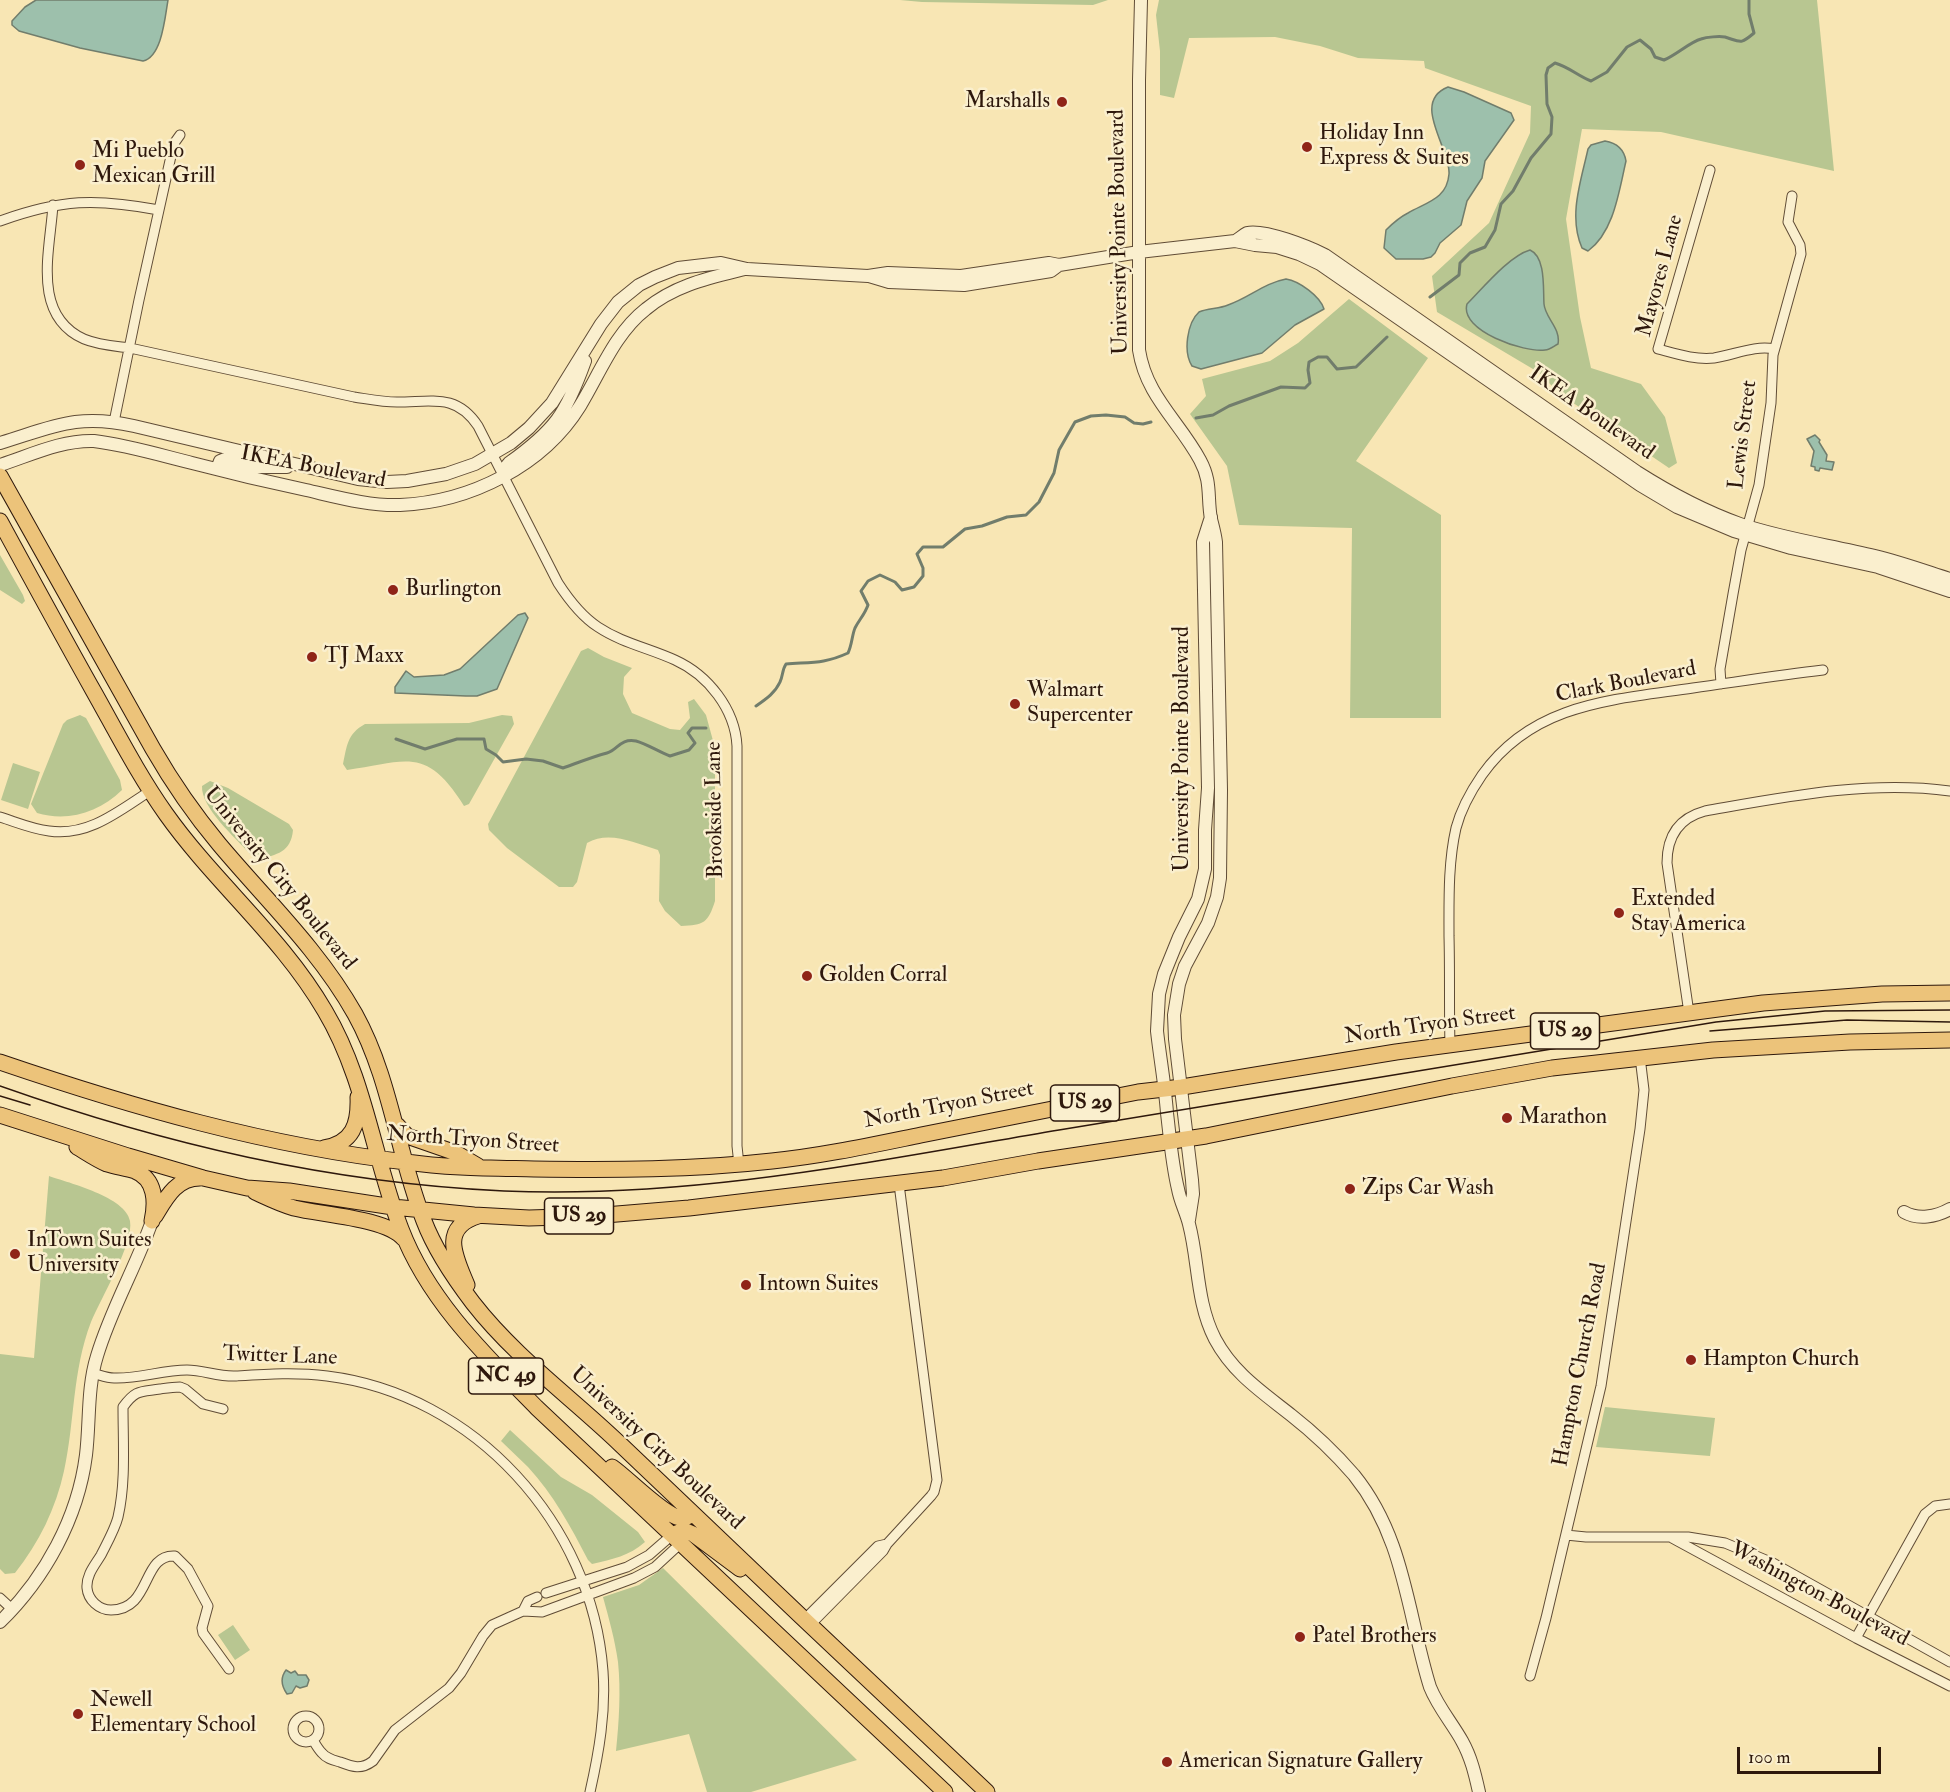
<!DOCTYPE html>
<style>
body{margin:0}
#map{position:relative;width:1950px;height:1792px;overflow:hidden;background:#f8e6b4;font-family:"IM FELL Double Pica",serif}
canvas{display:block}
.scale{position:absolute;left:1737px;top:1747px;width:144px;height:27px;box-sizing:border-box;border:3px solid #2e180c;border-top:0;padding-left:8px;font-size:18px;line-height:21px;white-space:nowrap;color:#2e180c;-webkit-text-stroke:4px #faefce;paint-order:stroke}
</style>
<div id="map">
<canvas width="1950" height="1792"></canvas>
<div class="scale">100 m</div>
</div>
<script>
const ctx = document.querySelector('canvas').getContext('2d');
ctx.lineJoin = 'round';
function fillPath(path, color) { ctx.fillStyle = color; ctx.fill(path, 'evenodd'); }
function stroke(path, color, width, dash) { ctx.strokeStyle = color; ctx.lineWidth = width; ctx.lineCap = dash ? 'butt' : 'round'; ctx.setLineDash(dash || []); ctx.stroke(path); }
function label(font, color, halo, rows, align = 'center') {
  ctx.font = font + ' "IM FELL Double Pica",serif'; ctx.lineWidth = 5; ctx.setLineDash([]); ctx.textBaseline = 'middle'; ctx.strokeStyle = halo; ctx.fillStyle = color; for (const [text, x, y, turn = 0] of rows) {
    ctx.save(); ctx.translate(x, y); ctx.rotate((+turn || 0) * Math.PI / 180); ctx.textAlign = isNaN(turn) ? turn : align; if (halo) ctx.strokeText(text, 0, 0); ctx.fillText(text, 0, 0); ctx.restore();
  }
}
fillPath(new Path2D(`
 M900,0H1108L1093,5L922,2Z
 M1159,0H1817L1834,171L1661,132L1582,129L1566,219L1580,317L1591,368L1641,384L1665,417L1677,463L1669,468L1560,394L1538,372L1437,312L1432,276L1489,223L1530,133L1531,106L1425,68L1424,61L1358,58L1320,46L1275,37L1189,38L1174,98L1160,95V51L1156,15Z
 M1349,299L1428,358L1356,461L1441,515V718H1350L1352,528L1239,525L1227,466L1190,414L1206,396L1202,379L1270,361L1298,343Z
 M0,555L23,595L25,601L22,604L0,590Z
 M588,648L604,657L632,668L624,677L623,694L632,713L670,729L680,730L690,718L688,702L694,699L706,715L715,748V901C708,923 704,925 681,926L665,911L659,901L660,855L658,850C635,843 609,830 587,843L577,882L573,887H559L507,848L489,830L488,824L581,651Z
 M80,715L86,718L120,780L122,790C99,813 67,822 37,813L31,804L63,724L67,720Z
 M502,715L512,716L514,724L469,804L464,806C426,745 406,762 347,770L343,764C347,746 347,734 365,724L469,723Z
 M13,763L40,772L28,809L1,800Z
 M210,781L228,788L289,824L293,830C291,852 277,855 258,859L250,854C235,837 201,808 202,786Z
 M49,1176C69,1183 126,1197 130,1221C134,1243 101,1298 91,1322C72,1372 75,1421 64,1471C56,1508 39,1543 15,1573L5,1574L0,1569V1354L34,1358Z
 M1605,1407L1715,1418L1710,1456L1596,1447Z
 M510,1430L561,1477L592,1495L638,1532L645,1542C629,1556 613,1559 592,1564L588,1560C571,1527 553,1494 528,1467C519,1458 510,1450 501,1441Z
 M663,1568L857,1760L751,1792H707L689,1734L616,1751C619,1722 621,1691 618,1662C615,1640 609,1619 603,1597L639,1585Z
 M233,1625L250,1650L235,1660L218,1635Z`), '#b8c691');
const water = new Path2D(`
 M36,0H168C165,17 162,57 143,61L80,48L19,31L12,25V21L25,7Z
 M1448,87L1464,92L1511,113L1514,120L1485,161L1482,178L1467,201L1461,225L1440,243L1435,253L1431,257L1423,259H1396L1384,248L1386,230C1393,223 1400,217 1408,213C1427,202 1447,199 1449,174C1451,149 1410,102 1448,87Z
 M1605,141C1617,143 1624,149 1626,161C1619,191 1614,232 1588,251L1582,248C1568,216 1581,181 1588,149L1591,145Z
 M1530,250C1546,257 1543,289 1544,304C1545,318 1561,328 1558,344C1554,346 1550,350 1545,350C1525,353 1459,331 1467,304C1483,288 1509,256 1530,250Z
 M1286,279C1299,281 1320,296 1324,309L1295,325L1262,353L1201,369L1192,366C1183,352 1187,323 1199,312C1208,308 1219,309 1228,305C1249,298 1264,283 1286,279Z
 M1815,435L1820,440L1819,442L1827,455L1826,461L1834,462L1832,470L1820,468L1819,471L1815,470V467L1811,466L1814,451L1807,439Z
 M525,613L528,618L497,689L477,696H466L395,693V687L406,671L414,677L444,675L460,669L518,615Z
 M286,1670L291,1673L295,1671L298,1675H306L309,1680L307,1686L300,1688L296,1686L292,1693L287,1694C282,1687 280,1678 286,1670Z`);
fillPath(water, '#9dc0ac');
stroke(water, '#717d6c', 1.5);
stroke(new Path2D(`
 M1430,297L1459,275L1460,263L1470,253L1485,247L1495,230L1501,204L1513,191L1531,158L1551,134L1552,117L1547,104L1546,75L1548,68L1555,63C1569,67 1578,76 1591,81L1607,72L1627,47L1640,40L1651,49L1655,57L1664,60C1676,55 1690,42 1701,39C1707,37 1719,36 1725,37C1741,42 1740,45 1754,33L1749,14V0
 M1196,418L1213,415L1229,406L1281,387L1305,388L1310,383L1308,370L1309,362L1318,357H1327L1337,369L1356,367L1387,337
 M756,706C766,699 775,693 780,682C783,676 782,670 786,664C812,662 824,664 848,653C852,645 852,635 855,628C859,620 865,614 868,605L861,591L868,581L880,575L895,582L902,590L914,587L923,576V568L917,554L923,547H943L965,529L982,526L1007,517L1026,515L1039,502L1054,473L1059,450L1075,422L1091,416L1106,415L1125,417L1134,423L1143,424L1151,422
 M396,739L425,749L457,739H484L486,749L496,755L503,762L526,759L543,761L563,768C577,763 592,757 607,753C618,750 620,738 636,741C647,744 659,752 670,756L689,750L695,743L688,733L692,728H706`), '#717d6c', 3);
const minor = new Path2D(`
 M1710,170L1658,349C1677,354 1695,360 1714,358C1734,355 1755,345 1774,349
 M53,205C50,251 31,315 84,339C98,345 115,346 130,348L354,397C368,399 382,402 397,402C432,402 456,393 478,426L558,583C569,600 581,616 598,627C622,643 649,648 675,660C708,675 735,709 737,746V1146L739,1165
 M0,221C61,199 96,198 159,210
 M114,422L139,300L171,156L175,142L180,135
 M1721,684L1720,669L1733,594L1741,550L1759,485L1771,403L1773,355L1801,254L1800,245L1788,222L1792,196
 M0,817C16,822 32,829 49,831C88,837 119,811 150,791
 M1689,1013L1667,863C1667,836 1679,818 1705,811C1785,797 1868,780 1950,791
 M1450,1045C1449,1009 1450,973 1449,936C1449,900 1448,863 1456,828C1461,809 1471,791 1482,775C1533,703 1612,700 1693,688C1736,682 1780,675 1823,670
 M92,1373C100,1375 107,1378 114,1378C139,1379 162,1370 187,1370C203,1370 219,1377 236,1376C267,1374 296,1372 327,1376C474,1394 592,1524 603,1671C606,1712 599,1752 590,1792
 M223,1409L203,1404L185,1389L180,1387C173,1387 167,1388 160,1389C141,1392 136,1389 123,1407C123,1443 126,1482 118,1517C115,1529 107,1543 101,1555C95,1565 86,1575 87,1588C88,1600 99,1610 111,1610C152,1610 141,1554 175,1556L188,1569L208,1606L202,1628L203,1633L229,1669
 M1566,1535L1586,1537H1688L1725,1543L1773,1563L1950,1662
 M1672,1538L1856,1638L1950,1686
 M887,1544L931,1496L934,1492L937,1480L899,1184
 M546,1593L627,1567L649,1555L672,1535
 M0,1598L13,1610
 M523,1611L528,1601L537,1597
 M804,1620L878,1546L887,1544L883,1551L810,1625
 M1856,1638L1925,1514L1935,1506L1950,1504
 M1530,1676L1546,1618L1601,1386L1640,1129L1644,1090L1640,1057
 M293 1729a13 13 0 1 1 26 0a13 13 0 1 1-26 0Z
 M313,1740C316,1745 318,1749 322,1753C327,1759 333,1760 340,1762C353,1767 361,1770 373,1761L395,1730L449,1688L461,1673L483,1636L492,1625L523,1611L542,1612L634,1578L655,1567L681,1543`);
const tertiary = new Path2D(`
 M1141,0L1139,80V350C1146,396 1179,421 1200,460C1212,482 1207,497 1211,519C1213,527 1215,534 1216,542L1221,790L1220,878L1217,897L1208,923L1185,966L1179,984L1174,1015L1175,1039L1192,1180L1193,1194L1189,1220
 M1235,241C1239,239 1243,235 1247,233C1265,229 1309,247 1325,255L1637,472C1670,493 1704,511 1740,524C1784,539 1830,545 1875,556C1900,562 1925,571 1950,579
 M869,276L889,282L964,285L1051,271L1059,265
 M0,443C53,427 77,413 134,426L358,479L387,482L407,481L446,474L475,464L511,443L529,428L552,403L601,324L618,302L639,285L655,277L678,268L721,263L747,269L832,274L868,276L888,273L961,276L1049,263L1059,265L1139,252L1235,241L1255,245L1277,247L1299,254L1320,264L1640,485L1677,507L1734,531L1791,548L1878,567L1950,591
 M0,465C31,455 61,440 94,441C127,445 160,455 192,463C230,473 268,482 306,490C337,497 369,506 400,505C470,502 543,466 580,406C600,373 615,333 646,309C675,285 709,278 745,269
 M217,469L220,461L225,459L257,467H287
 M504,476V469L509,463C555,430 566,414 585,361
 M1211,517L1203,542L1208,788L1205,830V869L1198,899L1179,937L1164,974L1159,994L1157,1031C1160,1058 1165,1085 1167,1113C1170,1138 1172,1164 1178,1189C1180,1201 1186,1212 1189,1224C1199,1262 1196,1302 1215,1339C1233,1373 1262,1392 1291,1415C1314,1433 1335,1453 1354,1475C1405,1538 1407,1613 1430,1687C1438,1707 1452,1723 1462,1741C1471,1757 1475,1774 1479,1792
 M1904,1212C1918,1220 1936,1217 1950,1209
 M0,1622C45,1578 78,1518 86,1455C90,1422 87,1388 97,1356C111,1309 136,1267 152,1221`);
const primary = new Path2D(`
 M0,476L153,749C172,782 194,814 219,844C266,900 319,950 355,1014C391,1079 397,1153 424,1221C435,1250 454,1278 473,1303C515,1357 571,1397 620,1444C742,1561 864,1676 987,1792
 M0,521C31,578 62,635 94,692C117,733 139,776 166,814C215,883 282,937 325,1011C365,1078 373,1156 401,1229C428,1300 485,1355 537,1408L945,1792
 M0,1062C132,1107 267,1146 406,1162C448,1168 491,1168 534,1169C613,1170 692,1170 772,1161C822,1156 872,1145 921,1135C993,1121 1066,1106 1138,1092L1182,1087L1396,1052L1763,1003L1882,994L1950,993
 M0,1115L128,1156L203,1178L247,1188L289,1191L393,1207L474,1215L529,1218L593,1216L689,1208L943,1178L1038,1161L1206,1136L1452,1086L1552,1068L1713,1050L1850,1042L1950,1040
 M397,1125L407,1136L456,1153L478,1166
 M77,1147C87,1153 97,1160 107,1164C116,1167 126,1168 135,1171C156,1179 156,1203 152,1221
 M324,1148C353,1143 359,1124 358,1097
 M255,1192C268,1198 280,1204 294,1208C322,1215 387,1218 404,1239
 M155,1216C166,1198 176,1178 200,1178
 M467,1285C456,1258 439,1228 478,1216
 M612,1467C628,1478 663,1515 680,1518C685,1519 689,1516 693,1514
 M672,1535L684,1530L693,1534L740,1569`);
stroke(minor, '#604c36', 11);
stroke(tertiary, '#604c36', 14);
stroke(primary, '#2e180c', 17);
stroke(minor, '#faefce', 9);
stroke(tertiary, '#faefce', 12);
stroke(primary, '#ecc37a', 15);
stroke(new Path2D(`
 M1710,1031L1847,1020L1950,1022
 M0,1086C164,1144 329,1183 504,1191C692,1199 875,1161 1059,1130C1278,1094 1497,1058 1716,1022L1825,1011L1950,1010
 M0,1096L30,1105`), '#2e180c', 1.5);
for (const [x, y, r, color] of [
 [1062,102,6,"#8f2418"],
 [1307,147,6,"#8f2418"],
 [80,165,6,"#8f2418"],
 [393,590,6,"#8f2418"],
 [312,657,6,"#8f2418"],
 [1015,704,6,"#8f2418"],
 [1619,913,6,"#8f2418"],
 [807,976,6,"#8f2418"],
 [1507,1118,6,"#8f2418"],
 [1350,1189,6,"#8f2418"],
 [15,1254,6,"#8f2418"],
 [746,1285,6,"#8f2418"],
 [1691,1360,6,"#8f2418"],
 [1300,1637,6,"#8f2418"],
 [78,1714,6,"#8f2418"],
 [1167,1762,6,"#8f2418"]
]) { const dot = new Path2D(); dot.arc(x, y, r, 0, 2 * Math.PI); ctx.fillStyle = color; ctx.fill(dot); stroke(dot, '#faefce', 2); }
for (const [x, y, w] of [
 [1565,1031,69],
 [1085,1103,69],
 [579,1216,69],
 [506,1376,75]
]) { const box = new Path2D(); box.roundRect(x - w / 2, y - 18, w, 36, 4.5); ctx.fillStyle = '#faefce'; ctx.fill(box); stroke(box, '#2e180c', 1.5); }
label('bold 21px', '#2e180c', null, [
 ["US 29",1565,1031],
 ["US 29",1085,1103],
 ["US 29",579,1216],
 ["NC 49",506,1376]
]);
label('22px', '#2e180c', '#faefce', [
 ["Marshalls",1050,102,"right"],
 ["Holiday Inn",1319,134],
 ["Express & Suites",1319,159],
 ["Mi Pueblo",92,152],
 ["Mexican Grill",92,177],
 ["Burlington",405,590],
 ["TJ Maxx",324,657],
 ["Walmart",1027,691],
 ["Supercenter",1027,716],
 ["Extended",1631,900],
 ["Stay America",1631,925],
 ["Golden Corral",819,976],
 ["Marathon",1519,1118],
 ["Zips Car Wash",1362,1189],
 ["InTown Suites",27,1241],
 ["University",27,1266],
 ["Intown Suites",758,1285],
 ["Hampton Church",1703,1360],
 ["Patel Brothers",1312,1637],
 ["Newell",90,1701],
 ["Elementary School",90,1726],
 ["American Signature Gallery",1179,1762]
], 'left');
label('22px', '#2e180c', '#faefce', [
 ["University Pointe Boulevard",1120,232,-91],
 ["Mayores Lane",1661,276,-75],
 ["IKEA Boulevard",1591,414,35],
 ["Lewis Street",1744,435,-83],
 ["IKEA Boulevard",313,468,11],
 ["Clark Boulevard",1626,683,-11],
 ["University Pointe Boulevard",1183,749,-90],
 ["Brookside Lane",716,810,-91],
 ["University City Boulevard",279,879,51],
 ["North Tryon Street",1430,1026,-8],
 ["North Tryon Street",949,1106,-11],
 ["North Tryon Street",473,1141,4],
 ["Twitter Lane",280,1357,2],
 ["Hampton Church Road",1581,1365,-79],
 ["University City Boulevard",656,1449,43],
 ["Washington Boulevard",1819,1595,28]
]);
</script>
